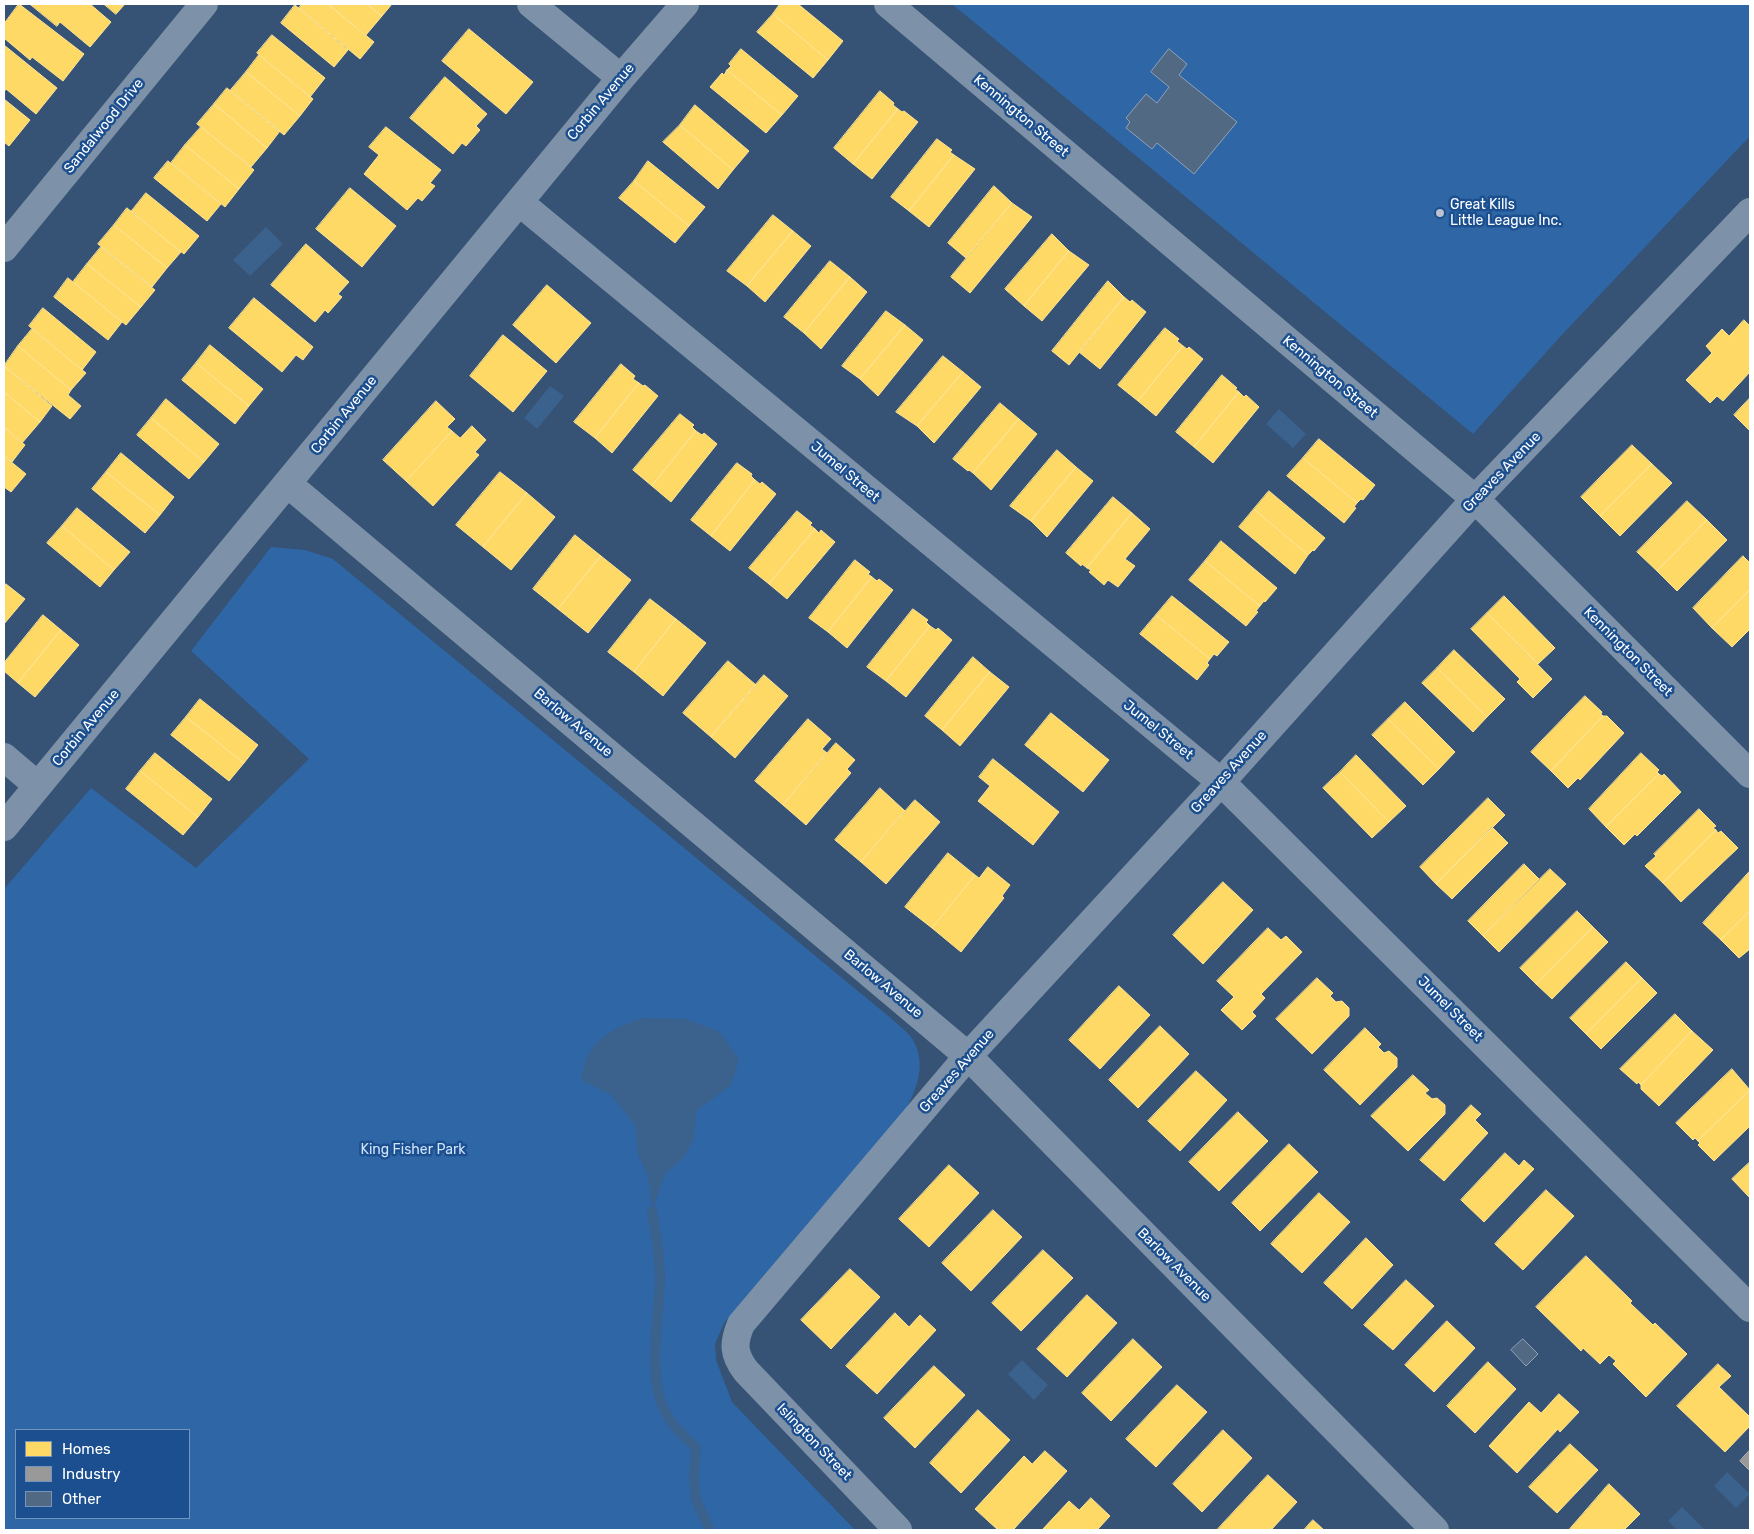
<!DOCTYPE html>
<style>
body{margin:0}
#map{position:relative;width:1754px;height:1534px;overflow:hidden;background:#365274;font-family:Rubik,sans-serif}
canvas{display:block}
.frame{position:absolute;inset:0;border:5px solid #fff;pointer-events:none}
.legend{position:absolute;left:15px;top:1429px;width:175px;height:90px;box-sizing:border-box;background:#1b4f8f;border:1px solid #7695bc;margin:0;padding:6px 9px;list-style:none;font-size:15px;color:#fff}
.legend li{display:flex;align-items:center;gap:10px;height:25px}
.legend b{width:25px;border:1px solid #7695bc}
</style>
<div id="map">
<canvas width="1754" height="1534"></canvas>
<div class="frame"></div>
<ul class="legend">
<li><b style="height:14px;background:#ffd966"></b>Homes</li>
<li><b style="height:14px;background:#999"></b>Industry</li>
<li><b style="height:14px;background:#526984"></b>Other</li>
</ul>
</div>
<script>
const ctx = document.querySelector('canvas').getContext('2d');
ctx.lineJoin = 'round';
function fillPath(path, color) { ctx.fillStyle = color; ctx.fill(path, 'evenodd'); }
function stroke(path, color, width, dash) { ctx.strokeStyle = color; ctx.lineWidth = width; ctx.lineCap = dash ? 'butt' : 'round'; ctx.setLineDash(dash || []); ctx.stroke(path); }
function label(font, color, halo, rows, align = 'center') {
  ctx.font = font + ' Rubik,sans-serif'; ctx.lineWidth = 5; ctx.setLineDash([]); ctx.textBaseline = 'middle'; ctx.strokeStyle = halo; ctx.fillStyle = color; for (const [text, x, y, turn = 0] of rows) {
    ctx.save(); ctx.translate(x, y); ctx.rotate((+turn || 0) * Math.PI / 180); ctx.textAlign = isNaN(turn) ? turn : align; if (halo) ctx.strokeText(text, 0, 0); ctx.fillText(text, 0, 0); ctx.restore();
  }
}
fillPath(new Path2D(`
 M952,4H1750V136L1559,338L1473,434Z
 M271,547L305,550L333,559L892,1019C899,1026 910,1033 914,1042C930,1071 909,1105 894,1130L724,1323L715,1344L716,1360L732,1402L855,1530H4V889L91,788L196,868L309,759L191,651ZM16,1430H189V1518H16Z`), '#2f66a5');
fillPath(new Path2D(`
 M266,227L283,244L250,276L233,260Z
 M550,386L564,396L537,429L524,418Z
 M1279,409L1306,434L1293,448L1266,424Z
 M641,1018L686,1019L720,1032L739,1060L731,1085L696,1111L694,1138L684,1157L665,1174L652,1211L648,1176L638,1155L635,1125L611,1095L581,1080C588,1039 606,1033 641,1018Z
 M1022,1360L1048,1385L1034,1400L1008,1374Z
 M1727,1472L1750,1494L1736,1508L1714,1486Z
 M1682,1507L1705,1530H1677L1668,1521Z`), '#3b618d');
const homes = new Path2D(`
 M19,4L84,54L63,81L32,57L30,60L4,38V24Z
 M30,4H90L111,22L90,47L60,22L57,26Z
 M104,4H125L116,14Z
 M302,4H328L374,42L360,59L299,8Z
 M328,4H367L382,16L366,35Z
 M367,4H392L382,16Z
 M780,4H798L843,41L828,60L773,14Z
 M295,5L348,50L334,67L281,23Z
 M773,14L828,60L813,78L757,32Z
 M469,29L533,82L506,114L442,61Z
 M272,35L325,78L310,97L257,53Z
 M4,45L57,88L36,114L6,89L4,92Z
 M741,49L798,96L782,115L727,70L731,66L729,64Z
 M259,55L313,99L300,116L246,72Z
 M727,70L782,115L766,133L710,87L722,73L724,75Z
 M246,72L300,116L284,135L230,91Z
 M445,77L487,114L476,126L480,130L466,146L462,143L453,154L410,118Z
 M227,88L280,131L267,148L214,104Z
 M880,91L894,103L893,105L898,109L853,164L834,148Z
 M4,99L30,120L9,146L4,142Z
 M214,104L267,148L251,167L197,124Z
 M695,105L749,151L733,170L680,125Z
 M898,109L902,112L904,111L918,122L872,179L853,164Z
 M680,125L733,170L718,189L663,142Z
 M201,127L254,170L239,189L185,145Z
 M386,127L441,170L430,183L435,186L422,201L418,198L407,210L364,174L379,155L369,147Z
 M937,139L952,150L950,152L954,155L909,211L891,197Z
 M185,145L239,189L225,207L171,163Z
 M954,155L975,169L929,227L909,211Z
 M168,161L221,204L207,221L154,178Z
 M648,161L705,207L689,226L634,181Z
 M634,181L689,226L675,243L619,198Z
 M994,186L1012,203L966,258L948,243Z
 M350,188L396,226L362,267L316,229Z
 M146,193L199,236L184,254L131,212Z
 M1012,203L1032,217L970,293L951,277Z
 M127,208L181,252L167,268L114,225Z
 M773,215L793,231L747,286L727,271Z
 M114,225L167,268L152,287L98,244Z
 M793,231L811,246L765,302L747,286Z
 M1052,234L1069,251L1024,306L1005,289Z
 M306,244L349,282L338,294L342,297L328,313L325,310L315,322L271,285Z
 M101,247L155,290L141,307L87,264Z
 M1069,251L1089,265L1042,321L1024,306Z
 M830,261L850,277L804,333L784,317Z
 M87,264L141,307L126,325L73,282Z
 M850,277L867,292L821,349L804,333Z
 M68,278L122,322L108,340L54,297Z
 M1108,281L1124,297L1069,365L1052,351Z
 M547,285L591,323L556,363L513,325Z
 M1124,297L1130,302L1132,300L1146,312L1100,369L1079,352Z
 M254,298L313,347L303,360L296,355L282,372L229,328Z
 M43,308L96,352L82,370L29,326Z
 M886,311L905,325L860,379L842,366Z
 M1744,320L1750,326V372L1723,401L1717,396L1710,403L1686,380L1712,353L1706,346L1722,329L1729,336Z
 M905,325L923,340L878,396L860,379Z
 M1165,328L1179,339L1177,341L1183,346L1138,401L1118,385Z
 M32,329L86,373L71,390L18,346Z
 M503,335L547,371L513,412L470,376Z
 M210,345L263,389L249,406L196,363Z
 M18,346L71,390L68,395L81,406L70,419L4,366Z
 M1183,346L1187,349L1189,347L1203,359L1156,416L1138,401Z
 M943,356L963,372L917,426L896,412Z
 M196,363L249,406L235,424L182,380Z
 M621,364L635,376L633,379L639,383L595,438L574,422Z
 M4,366L52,406L40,422L4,392Z
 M963,372L981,387L934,443L917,426Z
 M1222,375L1237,388L1235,389L1239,392L1194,447L1176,432Z
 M639,383L643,386L645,385L658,396L612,453L595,438Z
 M4,392L40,422L22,443L4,427Z
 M1239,392L1244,397L1246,395L1259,407L1213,463L1194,447Z
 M1750,398V431L1734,415Z
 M166,399L219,444L204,462L151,418Z
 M436,401L455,419L447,427L452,431L406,481L383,460Z
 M1000,403L1019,419L973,473L969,470L968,471L953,459Z
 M680,414L694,425L692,427L696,431L652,486L633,470Z
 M151,418L204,462L189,479L137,435Z
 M1019,419L1037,434L991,490L973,473Z
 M472,426L486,440L475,452L479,455L433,506L406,481L452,431L460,438Z
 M4,427L25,445L12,462L4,456Z
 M696,431L702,435L704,433L717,444L671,502L652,486Z
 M1319,439L1375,485L1363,500L1361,499L1357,503L1303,458Z
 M1632,445L1652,464L1600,516L1581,497Z
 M1057,450L1076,467L1031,521L1010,506Z
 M121,453L174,497L160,515L106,472Z
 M4,456L26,474L11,492L4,487Z
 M1303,458L1357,503L1354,507L1356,508L1344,523L1287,476Z
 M737,463L752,474L751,476L755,480L711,536L691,520Z
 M1652,464L1672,483L1620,536L1600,516Z
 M1076,467L1093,481L1047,537L1031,521Z
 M106,472L160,515L145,533L92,489Z
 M500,472L527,493L483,547L456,525Z
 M755,480L760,484L762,482L776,494L730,551L711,536Z
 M1269,491L1325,538L1314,551L1313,550L1308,555L1254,509Z
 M527,493L555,517L511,570L483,547Z
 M1113,497L1132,513L1087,568L1082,564L1081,566L1066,553Z
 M1687,501L1707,520L1657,571L1637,552Z
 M77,508L130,552L114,570L62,526Z
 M1254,509L1308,555L1295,574L1239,527Z
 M797,511L812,523L810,525L815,529L769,584L749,568Z
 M1132,513L1150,529L1125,559L1135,566L1118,587L1108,580L1104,585L1089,572L1091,570L1087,568Z
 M1707,520L1727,540L1677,591L1657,571Z
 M62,526L114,570L100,587L47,543Z
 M815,529L819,533L821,530L835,542L787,599L769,584Z
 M575,535L601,556L558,609L533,589Z
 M1221,541L1277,588L1265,602L1264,601L1260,606L1205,561Z
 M601,556L631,580L588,633L558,609Z
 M1743,556L1750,563V590L1712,628L1693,608Z
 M855,560L870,572L868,574L872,577L828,632L809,618Z
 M1205,561L1260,606L1256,611L1258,612L1246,626L1189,580Z
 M872,577L877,581L879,579L893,590L847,648L828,632Z
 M6,584L25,599L4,624V587Z
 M1750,590V629L1732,647L1712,628Z
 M1172,596L1229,642L1217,656L1214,654L1210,659L1156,615Z
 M1504,596L1555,648L1538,664L1487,613Z
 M650,599L676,619L634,672L608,652Z
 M913,609L928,620L926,622L930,626L886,681L867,667Z
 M1487,613L1552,679L1533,698L1517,682L1520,679L1471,629Z
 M43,615L61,630L18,683L4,671V663Z
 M1156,615L1210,659L1207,663L1209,665L1197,680L1140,634Z
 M676,619L706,643L663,696L634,672Z
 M930,626L936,630L938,628L952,640L906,697L886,681Z
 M61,630L79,645L35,697L18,683Z
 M1454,650L1505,699L1487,717L1437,668Z
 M973,657L990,672L942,730L925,716Z
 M728,661L756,685L711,737L683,713Z
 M1437,668L1487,717L1473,732L1422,683Z
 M990,672L1009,687L960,746L942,730Z
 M764,675L788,696L735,758L711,737Z
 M1585,696L1602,712L1601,714L1603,716L1551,771L1531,752Z
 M200,699L258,745L244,763L186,717Z
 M1405,702L1455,752L1439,769L1388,719Z
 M1051,713L1109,760L1083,792L1025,745Z
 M1603,716H1607L1624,733L1580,780L1578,778L1568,788L1551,771Z
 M186,717L244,763L229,781L171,735Z
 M808,719L831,739L822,749L827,753L783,805L755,781Z
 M1388,719L1439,769L1423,785L1372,735Z
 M836,743L855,760L847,769L851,773L806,825L783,805Z
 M155,753L212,799L198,817L140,771Z
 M1641,753L1659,770L1657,772L1659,774L1606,827L1589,809Z
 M1356,755L1406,806L1389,822L1340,772Z
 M993,759L1059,812L1033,845L978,801L990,786L979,777Z
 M140,771L198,817L183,835L126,789Z
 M1340,772L1389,822L1372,838L1323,788Z
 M1659,774L1662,776L1664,774L1681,792L1637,836L1635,834L1624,845L1606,827Z
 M880,788L905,811L861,862L835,840Z
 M1488,798L1505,815L1436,884L1420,867Z
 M915,800L940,822L886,884L861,862Z
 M1699,809L1716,826L1713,828L1716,830L1663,883L1645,866L1656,856L1654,854Z
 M1492,827L1508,843L1452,899L1436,884Z
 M1716,830L1718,833L1721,831L1738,848L1681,902L1663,883Z
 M948,853L975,875L932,928L905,907Z
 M1524,864L1539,879L1483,936L1468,921Z
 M988,867L1010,885L1002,896L1004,898L961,952L932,928L975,875L979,878Z
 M1550,869L1566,884L1499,952L1483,936Z
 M1750,871V911L1721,940L1703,923Z
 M1223,882L1253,910L1203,964L1173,935Z
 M1577,911L1593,927L1536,984L1520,968Z
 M1750,911V949L1739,958L1721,940Z
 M1593,927L1608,942L1552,999L1536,984Z
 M1268,928L1281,940L1286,936L1302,952L1261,994L1265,998L1252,1012L1256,1016L1242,1030L1221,1010L1234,997L1217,981Z
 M1626,962L1642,978L1586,1034L1570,1018Z
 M1317,978L1333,993L1330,996L1336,1002L1342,1001L1349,1008V1016L1312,1054L1276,1019Z
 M1642,978L1657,993L1601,1049L1586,1034Z
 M1119,986L1150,1015L1100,1069L1069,1040Z
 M1675,1014L1692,1031L1641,1085L1638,1082L1637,1084L1620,1069Z
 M1160,1026L1189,1054L1138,1108L1109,1080Z
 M1365,1028L1381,1044L1378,1047L1384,1053L1389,1051L1397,1058V1067L1360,1105L1324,1070Z
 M1692,1031L1713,1050L1659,1106L1641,1089V1085Z
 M1732,1069L1750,1090L1698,1141L1695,1138L1693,1140L1676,1123Z
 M1196,1071L1227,1100L1180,1151L1148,1121Z
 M1413,1075L1429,1090L1425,1093L1432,1099L1437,1098L1445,1105V1114L1408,1151L1371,1116Z
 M1750,1090V1126L1714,1161L1698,1145L1700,1143L1698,1141Z
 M1471,1105L1481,1114L1475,1120L1488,1133L1444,1181L1420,1160Z
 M1238,1112L1268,1141L1219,1191L1189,1162Z
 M1289,1144L1318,1172L1260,1231L1232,1203Z
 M1505,1153L1519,1166L1524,1160L1534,1169L1484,1222L1461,1200Z
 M1750,1162V1195L1749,1197L1732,1179Z
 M949,1165L979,1193L929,1247L899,1219Z
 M1546,1190L1574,1216L1523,1270L1495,1244Z
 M1319,1193L1350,1222L1302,1273L1271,1244Z
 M993,1210L1022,1237L971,1291L942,1263Z
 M1366,1238L1393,1265L1352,1309L1324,1283Z
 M1043,1250L1073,1278L1021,1331L992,1303Z
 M1586,1256L1632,1301L1630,1303L1653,1325L1655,1323L1687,1354L1646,1397L1613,1364L1616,1361L1609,1355L1600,1364L1583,1348L1581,1351L1536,1307Z
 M850,1269L880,1297L831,1349L801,1320Z
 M1406,1280L1434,1306L1393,1350L1364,1325Z
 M1087,1295L1117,1323L1067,1377L1037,1349Z
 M895,1313L909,1327L920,1315L936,1330L877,1394L846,1366Z
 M1447,1321L1475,1348L1434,1392L1405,1365Z
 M1133,1339L1162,1367L1111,1421L1082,1393Z
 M1488,1362L1516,1389L1475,1433L1447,1406Z
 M1718,1364L1731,1376L1719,1387L1750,1417V1426L1725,1452L1677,1406Z
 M934,1366L965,1395L915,1448L884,1418Z
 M1177,1385L1207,1412L1156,1467L1126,1439Z
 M1559,1394L1579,1412L1560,1432L1558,1429L1517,1473L1489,1446L1529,1402L1541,1413Z
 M978,1410L1010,1440L961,1493L930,1463Z
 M1223,1430L1252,1458L1202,1512L1173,1484Z
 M1570,1444L1598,1470L1557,1513L1529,1487Z
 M1045,1451L1067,1471L1013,1530H998L975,1509L1024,1456L1032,1464Z
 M1268,1475L1297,1502L1271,1530H1219L1218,1529Z
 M1609,1484L1640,1514L1624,1530H1569Z
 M1091,1498L1110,1516L1098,1529L1100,1530H1042L1069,1501L1079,1510Z
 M1313,1520L1324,1530H1304Z`);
fillPath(homes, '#ffd966');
stroke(homes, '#ffe494', 1);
const industry = new Path2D(`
 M1750,1450V1471L1740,1461Z`);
fillPath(industry, '#999');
stroke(industry, '#b8b8b8', 1);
stroke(new Path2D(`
 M652,1211C656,1235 660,1256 660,1280C659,1322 644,1386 672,1423C679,1432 688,1440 696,1448L694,1478L696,1500L710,1530`), '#3b618d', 10);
const building = new Path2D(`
 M1169,49L1187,64L1179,75L1237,122L1194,174L1157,143L1152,149L1126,128L1130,122L1126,118L1146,94L1157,103L1169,87L1151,72Z
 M1523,1339L1538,1354L1526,1366L1511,1350Z`);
fillPath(building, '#526984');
stroke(building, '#92a2b6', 1);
stroke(new Path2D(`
 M531,4L621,78
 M888,4L1475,499L1750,774
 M519,202L1221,782L1750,1308
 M4,248L204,4
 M288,484L968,1056L1435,1530
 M4,757L38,786
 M4,827L621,78L685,4
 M898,1530L746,1371C733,1354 733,1343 741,1324L968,1056L1221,782L1475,499L1750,212`), '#7d92a8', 28);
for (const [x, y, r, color] of [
 [1440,213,5,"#b9c2ce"]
]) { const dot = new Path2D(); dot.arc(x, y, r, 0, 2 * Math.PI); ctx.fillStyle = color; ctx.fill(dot); stroke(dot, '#1b4f8f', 2); }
label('14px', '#fff', '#1b4f8f', [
 ["Corbin Avenue",601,102,-50],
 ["Kennington Street",1021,116,40],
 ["Sandalwood Drive",104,126,-51],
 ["Kennington Street",1330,377,40],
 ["Corbin Avenue",344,415,-51],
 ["Jumel Street",845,472,40],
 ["Greaves Avenue",1502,472,-46],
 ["Kennington Street",1628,652,45],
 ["Barlow Avenue",573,723,40],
 ["Corbin Avenue",86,728,-50],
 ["Jumel Street",1158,730,39],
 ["Greaves Avenue",1229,772,-48],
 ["Barlow Avenue",883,984,40],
 ["Jumel Street",1450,1009,45],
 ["Greaves Avenue",957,1071,-49],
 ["Barlow Avenue",1174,1265,45],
 ["Islington Street",814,1442,46]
]);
label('14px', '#fff', '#1b4f8f', [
 ["Great Kills",1450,205],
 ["Little League Inc.",1450,221]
], 'left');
label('14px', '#cfe3fa', '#1b4f8f', [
 ["King Fisher Park",413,1150]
]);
</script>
